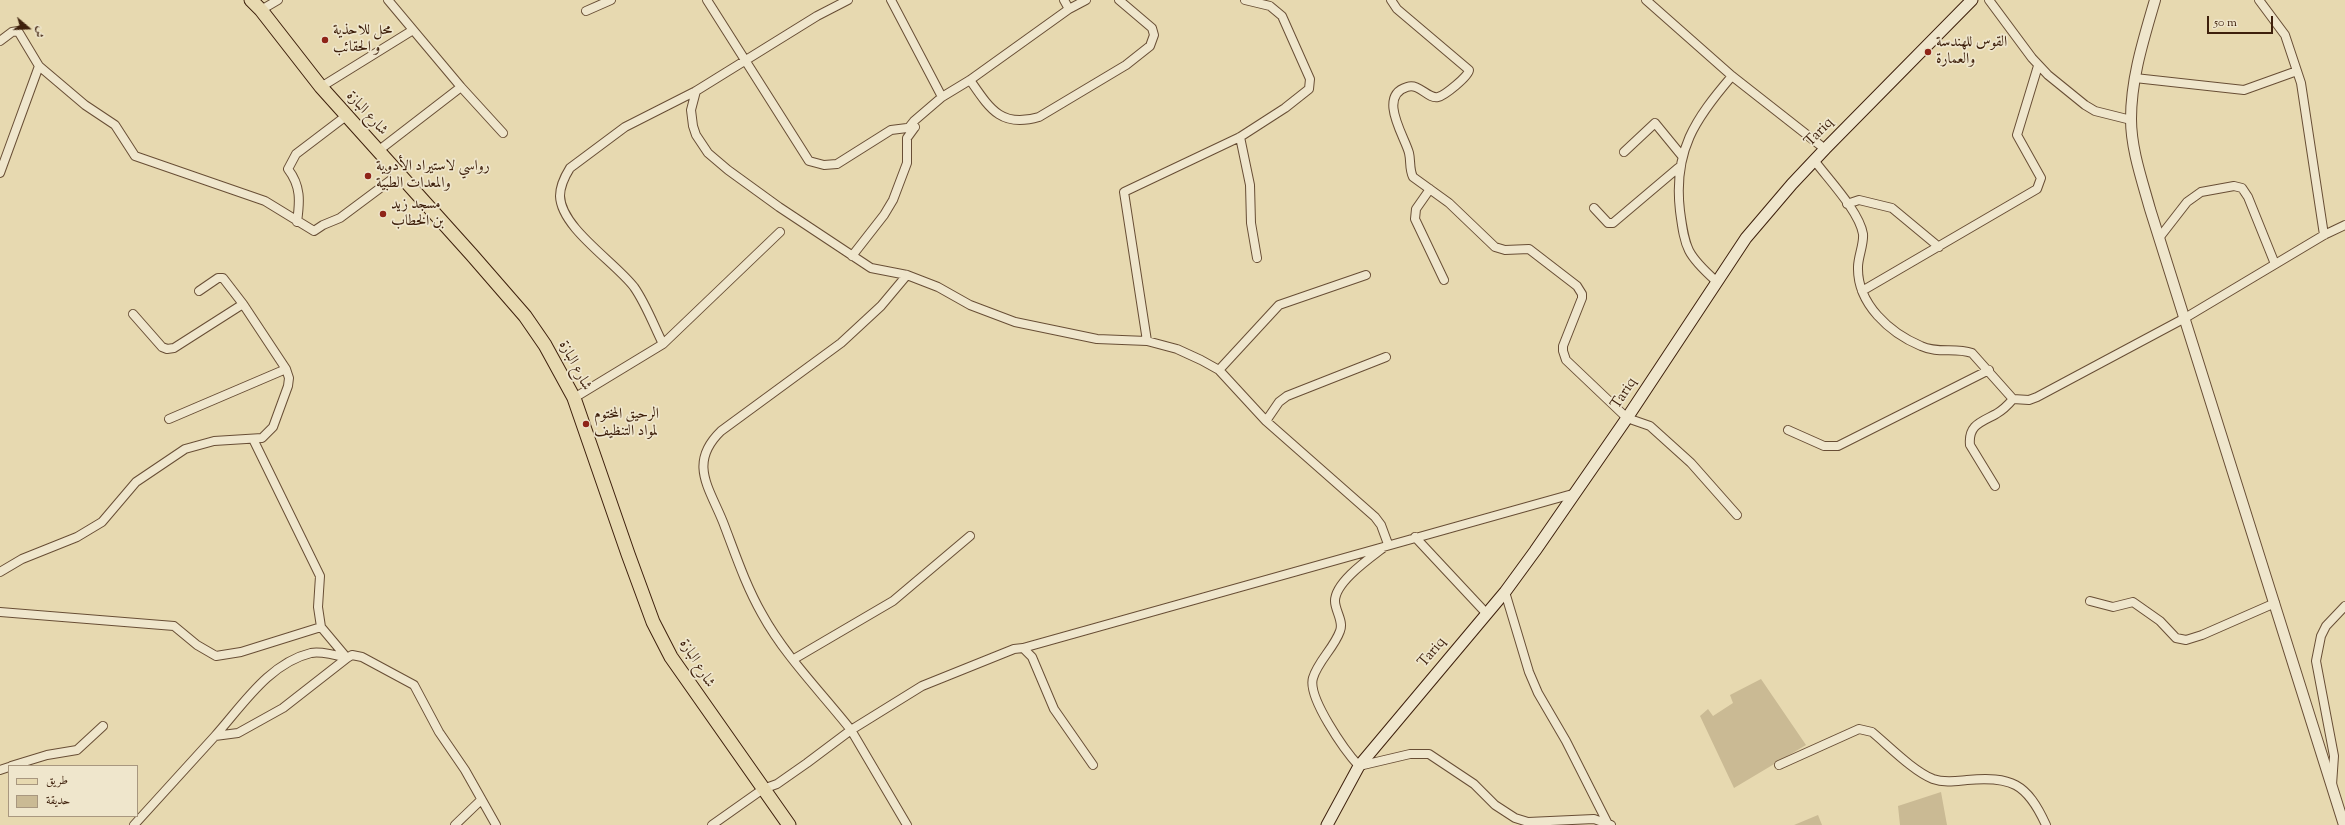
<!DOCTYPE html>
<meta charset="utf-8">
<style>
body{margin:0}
#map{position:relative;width:2345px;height:825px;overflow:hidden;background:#e7d9b0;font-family:"Sorts Mill Goudy",Amiri,serif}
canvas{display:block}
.legend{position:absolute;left:8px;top:765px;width:130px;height:52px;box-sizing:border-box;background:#efe6cc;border:1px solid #a8977f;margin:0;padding:5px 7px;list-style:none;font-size:12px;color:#3e200c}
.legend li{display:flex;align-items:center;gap:8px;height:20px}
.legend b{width:20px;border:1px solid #a8977f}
.north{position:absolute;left:8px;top:8px;width:40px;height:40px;-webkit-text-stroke:3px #efe6cc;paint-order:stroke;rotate:109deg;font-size:11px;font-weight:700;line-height:16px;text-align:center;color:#3e200c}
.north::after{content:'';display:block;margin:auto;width:14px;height:18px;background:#3e200c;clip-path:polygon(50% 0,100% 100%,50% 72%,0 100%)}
.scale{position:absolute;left:2207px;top:16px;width:66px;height:18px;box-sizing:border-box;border:2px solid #3e200c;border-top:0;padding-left:5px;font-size:12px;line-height:14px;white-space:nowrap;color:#3e200c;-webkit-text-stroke:3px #efe6cc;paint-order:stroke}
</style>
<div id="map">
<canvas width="2345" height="825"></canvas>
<ul class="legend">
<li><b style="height:5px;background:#e7d9b0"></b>طريق</li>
<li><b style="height:11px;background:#caba94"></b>حديقة</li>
</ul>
<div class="north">ش</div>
<div class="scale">50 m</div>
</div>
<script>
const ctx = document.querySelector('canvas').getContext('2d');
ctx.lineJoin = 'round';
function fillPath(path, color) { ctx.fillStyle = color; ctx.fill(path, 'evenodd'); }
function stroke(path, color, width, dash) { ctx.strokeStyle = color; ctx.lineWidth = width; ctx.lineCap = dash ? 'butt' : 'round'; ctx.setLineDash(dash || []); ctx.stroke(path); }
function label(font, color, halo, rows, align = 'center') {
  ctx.font = font + ' "Sorts Mill Goudy",Amiri,serif'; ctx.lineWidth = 3.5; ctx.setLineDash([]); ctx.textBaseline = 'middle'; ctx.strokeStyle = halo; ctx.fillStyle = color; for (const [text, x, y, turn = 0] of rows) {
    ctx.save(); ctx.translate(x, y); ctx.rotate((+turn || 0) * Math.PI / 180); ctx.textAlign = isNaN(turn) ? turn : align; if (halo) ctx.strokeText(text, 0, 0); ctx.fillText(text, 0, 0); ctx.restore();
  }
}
fillPath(new Path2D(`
 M1761,679L1806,745L1734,788L1700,716L1708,709L1713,716L1733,703L1730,695Z
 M1941,792L1947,825H1900L1898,806Z
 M1818,815L1822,825H1794Z`), '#caba94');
const minor = new Path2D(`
 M388,0L461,87L503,133
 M707,0L809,161L824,165L837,164L891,130L915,127
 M891,0L942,97
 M1064,0L1069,9
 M1391,0L1397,9L1469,70C1469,76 1444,96 1438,97C1427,99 1420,83 1407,87C1377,96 1405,137 1409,153C1411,161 1409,169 1413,177L1449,203L1495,247L1505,250L1529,249L1577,286L1582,294V298L1563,346V351L1566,360L1627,418L1650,426L1691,463L1737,515
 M1646,0L1732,76L1825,149
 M1989,0L2032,58L2048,75L2085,105L2095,111L2131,120
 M2259,0L2285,35L2301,83L2324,235
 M261,10L278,0
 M586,11L611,0
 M0,41L12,32L18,31L39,66L85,105L115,125L135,156L265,201L314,231L323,225L340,218L399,174
 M2135,78L2244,90L2297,71
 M970,80C990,109 1001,128 1039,117L1126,65L1150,46L1154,35L1152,28L1119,0
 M321,87L413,30
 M696,91L691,110L693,126L696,135L708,153L728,170L779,207L871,268L907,275L938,287L970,305L1015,322L1097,339L1147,341L1177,349L1201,360L1219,370L1266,421L1375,517L1381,525L1388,544C1373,556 1335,581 1335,601C1335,611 1344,621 1340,631C1334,648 1318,661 1313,678C1307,697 1345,751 1359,766L1410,754H1429L1474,784L1495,805L1515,818L1528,822L1594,819L1611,825
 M1240,137L1250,185L1251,223L1257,258
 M378,151L461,87
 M1624,152L1655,123L1682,156
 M1814,160C1828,179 1859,211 1863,234C1864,244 1858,257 1858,267C1857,304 1890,333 1921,346C1938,354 1955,347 1972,353L2013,399L2029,400L2037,397L2185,318L2324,235L2345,225
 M0,173L39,66
 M1430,189L1416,209L1415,219L1444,280
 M1847,204L1859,200L1892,208L1939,247
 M1594,208L1608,223H1613L1678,168
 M297,222C300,201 301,186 288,169L296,154L346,116
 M2159,238L2187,202L2201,192L2234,186L2242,188L2248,197L2275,264
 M852,256L884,215L893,200L907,163V138L915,127L910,126L914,121L942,97L970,80L1069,9L1086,0
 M1716,281C1687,255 1685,249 1680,211C1673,151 1695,119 1732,76
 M199,291L218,278H223L243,304
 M1862,291L2037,189L2041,178L2017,135L2038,66
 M1147,341L1124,192L1240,137L1285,108L1309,89L1310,79L1282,16L1270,6L1245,0
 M663,344C654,326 646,304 634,287C615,262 561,228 560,196C560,186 565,176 570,168L625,127L696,91L817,16L848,0
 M1219,370L1279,305L1366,275
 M574,398L663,344L780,232
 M169,419L286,369
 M1266,421L1279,402L1287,396L1386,357
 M1788,430L1824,446H1838L1989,370
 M253,439L320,576L318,607L321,627L347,658
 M1995,486L1970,445C1968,425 1981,422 1996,414C2003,410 2008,405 2013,399
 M1415,537L1486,613
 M0,572L22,559L77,537L102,522L136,482L185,449L214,441L262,438L273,427L288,386L289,378L286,369L243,304L174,348L167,349L162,347L133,314
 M1505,592L1529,672L1538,693L1566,741L1608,824
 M2090,601L2113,607L2133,602L2160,621L2176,638L2186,640L2202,635L2275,603
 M0,612L174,626L197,645L216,656L241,652L321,627
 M1023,648L1576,493
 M794,659L893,601L970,536
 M215,736C242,706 269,663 311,653C321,651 336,655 347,658
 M1779,765L1859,729L1872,732C1889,746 1913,771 1933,779C1944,783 1956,781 1967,780C2011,776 2027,783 2046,825
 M11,766L47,755L77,750L103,726
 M0,770L9,767
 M2332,785L2334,756L2316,661L2321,636L2326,626L2345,606
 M134,825L215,736L238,733L283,708L347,658L352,655L362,657L414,685L439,732L465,770L496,825
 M455,825L481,800
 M712,825L763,789L777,784L807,763L851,730C821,692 785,656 762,614C745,584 735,553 723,522C709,487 688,463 721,431L841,343L881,306L907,275
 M907,825L851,730L922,686L1014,649L1023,648L1032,657L1054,709L1093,765`);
const tertiary = new Path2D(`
 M2155,0C2144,38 2131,78 2131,119C2131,149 2142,180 2150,209L2344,825`);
const secondary = new Path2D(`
 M1327,825L1359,766L1505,592L1535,551L1627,418L1746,238L1792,184L1825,149L1972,0`);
const primary = new Path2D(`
 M251,0L261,10L321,87L472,255L525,316L545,345L574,398L628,554L653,622L671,657L789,825`);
stroke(minor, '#684e35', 10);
stroke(tertiary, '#684e35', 12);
stroke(secondary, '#3e200c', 13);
stroke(primary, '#3e200c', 15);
stroke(minor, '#efe6cc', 8);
stroke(tertiary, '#efe6cc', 10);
stroke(secondary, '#efe6cc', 11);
stroke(primary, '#e7d9b0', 13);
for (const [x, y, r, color] of [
 [325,40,4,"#8f2418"],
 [1928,52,4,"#8f2418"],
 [368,176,4,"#8f2418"],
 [383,214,4,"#8f2418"],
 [586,424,4,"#8f2418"]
]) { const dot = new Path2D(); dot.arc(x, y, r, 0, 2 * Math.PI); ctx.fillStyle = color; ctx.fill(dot); stroke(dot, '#efe6cc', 1.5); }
label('15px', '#3e200c', '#efe6cc', [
 ["محل للاحذية",333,31],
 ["و الحقائب",333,48],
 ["القوس للهندسة",1936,43],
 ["والعمارة",1936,60],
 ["رواسي لاستيراد الأدوية",376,167],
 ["والمعدات الطبية",376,184],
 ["مسجد زيد",391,205],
 ["بن الخطاب",391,222],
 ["الرحيق المختوم",594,415],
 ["لمواد التنظيف",594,432]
], 'left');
label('15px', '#3e200c', '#efe6cc', [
 ["شارع البازة",366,114,48],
 ["Tariq",1820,133,-46],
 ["شارع البازة",574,366,62],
 ["Tariq",1625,394,-57],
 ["Tariq",1433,653,-50],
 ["شارع البازة",696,664,58]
]);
</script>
